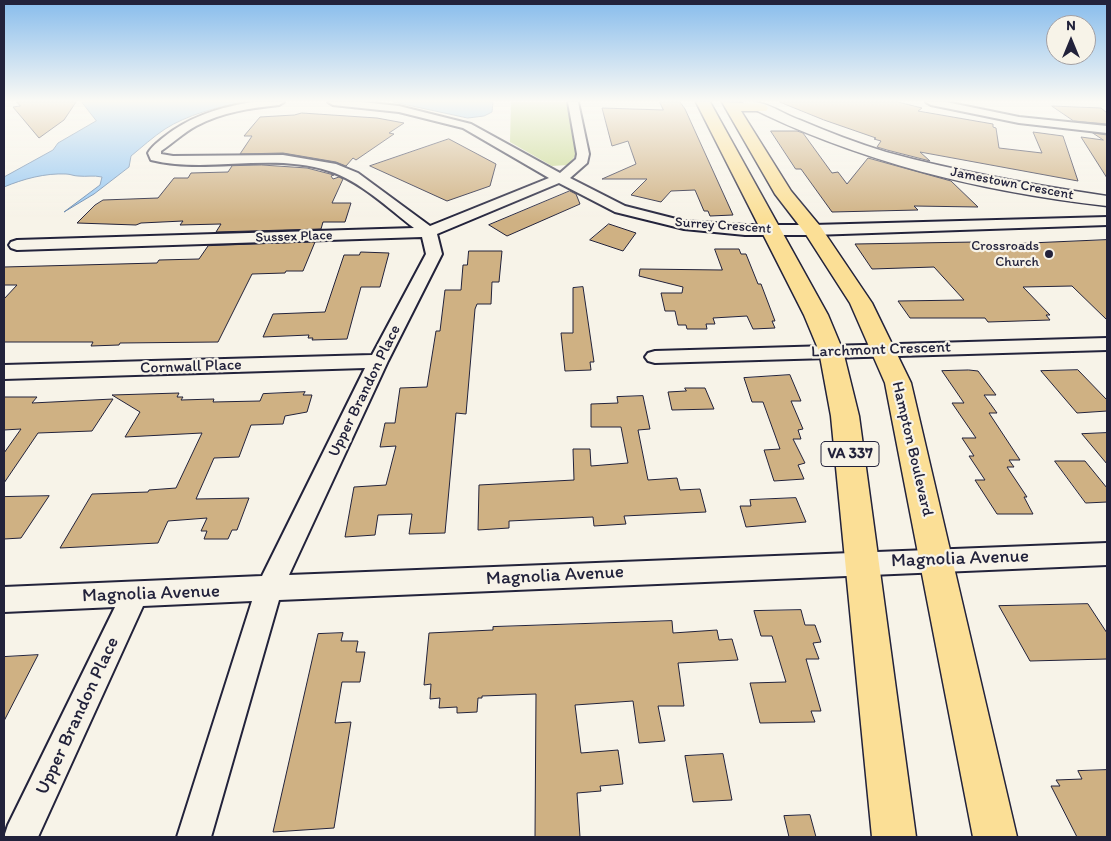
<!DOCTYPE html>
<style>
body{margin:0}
#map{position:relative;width:1111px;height:841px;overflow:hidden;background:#f7f3e8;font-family:Itim,sans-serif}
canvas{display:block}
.frame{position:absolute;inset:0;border:5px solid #22223b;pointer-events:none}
.north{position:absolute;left:1046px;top:15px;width:50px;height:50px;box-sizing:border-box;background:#f7f3e8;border:1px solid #a29fa3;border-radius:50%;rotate:0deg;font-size:14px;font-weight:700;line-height:20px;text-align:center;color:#22223b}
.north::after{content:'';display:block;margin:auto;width:18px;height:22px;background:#22223b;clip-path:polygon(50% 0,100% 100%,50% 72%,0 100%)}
</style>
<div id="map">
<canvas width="1111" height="841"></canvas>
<div class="frame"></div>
<div class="north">N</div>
</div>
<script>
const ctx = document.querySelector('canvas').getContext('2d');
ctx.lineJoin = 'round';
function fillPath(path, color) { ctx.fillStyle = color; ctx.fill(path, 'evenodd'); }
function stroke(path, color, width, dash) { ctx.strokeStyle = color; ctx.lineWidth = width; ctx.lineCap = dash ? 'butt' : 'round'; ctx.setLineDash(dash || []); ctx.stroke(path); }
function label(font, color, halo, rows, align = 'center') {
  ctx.font = font + ' Itim,sans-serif'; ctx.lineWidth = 4.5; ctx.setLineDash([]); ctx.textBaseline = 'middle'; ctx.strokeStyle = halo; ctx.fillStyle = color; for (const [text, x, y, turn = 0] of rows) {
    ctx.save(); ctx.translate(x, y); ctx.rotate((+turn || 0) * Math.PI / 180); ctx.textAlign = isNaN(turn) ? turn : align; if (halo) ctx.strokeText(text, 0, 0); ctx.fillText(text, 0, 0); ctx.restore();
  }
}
fillPath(new Path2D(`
 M511,102H567L578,152L568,165L552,166L510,142Z`), '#c6d78c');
const water = new Path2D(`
 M82,102H243C217,107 187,115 165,129C153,137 142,147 131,156L129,167L94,194L64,212L100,185L102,177C93,175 87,177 78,176C74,176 70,174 66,174C45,173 23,179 4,187V177L53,150L58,143L96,121Z
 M394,102H493L492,112L484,116L468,118Z`);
fillPath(water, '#95c7f2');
stroke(water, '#6785a9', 1);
const building = new Path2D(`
 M17,102H76L64,120L39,138L13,107L20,106Z
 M660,102H680L685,109L733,215L710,216L708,211H704L695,190L671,191L661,202L631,195L647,179H602L636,164L628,141L612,146L602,108L663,110Z
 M780,102H898L922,108L918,111L993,124V127L996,128L999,148L1042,153L1033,132L1063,136L1078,181L920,152L930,161L887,150L877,147L881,141L874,139L876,138L824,120Z
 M1052,106L1101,108L1107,113V124L1074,121Z
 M302,113L377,118L404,123L389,133L394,134L356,160L353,158L346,166L336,162L283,153L240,154L252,136H244L260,117L294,115Z
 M771,131H797L803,133L832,173L838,172L847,184L868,158L951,181L978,207L914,206L918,210L832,212L801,169H796Z
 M1093,133L1107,135V178L1081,137L1103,140Z
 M449,139L496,164L490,186L447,201L370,166Z
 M262,165L307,168L334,175L331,176L333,179L339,177L343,179L332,203H351L345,222H323L321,229L216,232L221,224L180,225L183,221L141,223L136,225L77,223L95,205L103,200L158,198L174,178H188L191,173L228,172L232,166Z
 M570,191L576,194L580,204L507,236L489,225Z
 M609,224L636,233L623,251L590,240Z
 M1107,240V320L1072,286L1023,287L1050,315H1046L1050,320L988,322L985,318H910L898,301L964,300L934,267L872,269L855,244L975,242L978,245Z
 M315,242L303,271H286L285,273L252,274L218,342L120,343L119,345L91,346L93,342H4V299L17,285H4V267L157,263L159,260L199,259L208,246Z
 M715,249H739L741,254H746L758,284H761L775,321H772L775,328L753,329L747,316L713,318L715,324H706L707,329H687L686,325H678L675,311H665L661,293H682L683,287L639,276L640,269L722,270Z
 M469,251H502L499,282H492L491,304H477L475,309L466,414L456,413L445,533L409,534L412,514L378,515L375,535L345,537L354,487L386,485L396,446L380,447L385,423H395L400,388L427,387L436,331H440L445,290H461L463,265H467Z
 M361,252L389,253L380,287H361L347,339L312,340L313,338H308L309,335L263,337L273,314L325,312L344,255H359Z
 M583,287L594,362H590L591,370L565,371L561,333H573V288Z
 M969,370L978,371L996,395H984L997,413H989L1020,460H1009L1014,467H1007L1027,497H1024L1033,514H997L975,480H985L969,456H974L962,438H976L952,403H964L942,371Z
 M1078,370L1107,400V411L1077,413L1041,371Z
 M790,375L801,401H791L803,429L798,430L801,439H793L805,463L798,465L804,479L774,481L764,450L780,449L763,402H752L744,378Z
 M685,388H705L714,409L672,410L668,392L686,391Z
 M305,392L303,395H312L307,412L285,416L283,424L251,425L239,457L214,458L196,499L249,498L237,530H232L228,539H204L207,531H201L207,518L168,521L158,543L60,548L92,494L148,492L149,490L176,488L202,433L125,437L140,412L112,395L179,393L177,397H183L181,400L214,399L213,402L260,401L263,394Z
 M643,396L650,429L638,430L648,480L677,478L680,490L700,489L706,512L624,516L626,524L594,526L593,517L509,521V528L478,530L479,485L574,480L573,449H590L591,466L628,463L621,427H591V404L618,403L617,397Z
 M4,397H37L32,403L113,399L92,431L38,433L4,483V453L21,429L4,430Z
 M1107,433V464L1082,434Z
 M1055,461H1085L1107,488V502L1086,503Z
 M49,496L21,538L4,539V497Z
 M796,498L806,522L746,527L740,506H751L750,500Z
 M1088,604L1107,633V659L1030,661L999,606Z
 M801,610L805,625H815L821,642L813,643L819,659H806L821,711H811L815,722L760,723L750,683L786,682L772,636H761L754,611Z
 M672,621L673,633L717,630L719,640L732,639L738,660L678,663L684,706H658L665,741L639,743L633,701L575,705L581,753L618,750L623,784L600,786L601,791L577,793L580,837H535L536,694L482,696V698H478L477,712L457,713V707L439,708L440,698L430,699L431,684L424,685L429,633L493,630V627Z
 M343,633L341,641H358L356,652H365L360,682H342L335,723L351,722L334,828L273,832L318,634Z
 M38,655L4,721V657Z
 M723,754L732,800L693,802L685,756Z
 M1107,770V837H1077L1051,786H1060L1056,780L1082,779L1078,771Z
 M810,815L816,837H789L784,816Z`);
fillPath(building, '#cfb183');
stroke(building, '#22223b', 1);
const minor = new Path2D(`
 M253,102H284L279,105C251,108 222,112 196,126C183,133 173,143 161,151V154L173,156L283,155L336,164L358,173L430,226L549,178L463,128L399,112L333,105L328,102H362L399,106L471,124L560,173L576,159L577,154L568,102H578L589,154L587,163L570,178L625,206L684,221L745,225H813L1107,217V225L813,235H745L684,229L615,212L559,183L437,234L442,254L388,361L289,575L1107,543V565L279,600L211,837H177L252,601L143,606L38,837H4L8,825L115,607L4,612V587L262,576L365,368L4,379V365L372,355L426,254L422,237L17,250L11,248L9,245L11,242L17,240L414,228C388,208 360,181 329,171C271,152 208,174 151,160L148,153C152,146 158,142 164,137C190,116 221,107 253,102Z
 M926,102H946L1019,117L1107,126V133L1019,123L931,105Z
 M1107,338V350L655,363L648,361L645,357L648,353L655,351Z`);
const secondary = new Path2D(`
 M743,102C767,100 778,112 800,120C828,132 857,143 886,152C959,172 1033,185 1107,196V206C982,192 858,162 745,105Z`);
const primary = new Path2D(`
 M696,102H710L828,315L843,351L859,416L916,837H872L831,416L819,351L804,315Z
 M722,102L761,104L766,105L768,108L766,111H741L791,191L820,226L872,303L911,383L1017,837H973L885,383L850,303L805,233L775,194Z`);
stroke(minor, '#22223b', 4);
stroke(secondary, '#22223b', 3);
stroke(primary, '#22223b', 3);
fillPath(minor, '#f7f3e8');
fillPath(secondary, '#f7f3e8');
fillPath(primary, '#fbdf96');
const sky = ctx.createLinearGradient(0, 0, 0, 220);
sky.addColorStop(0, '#87bcec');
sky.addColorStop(0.46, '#fbfaf5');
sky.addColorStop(1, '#fbfaf500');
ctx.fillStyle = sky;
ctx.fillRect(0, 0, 1111, 220);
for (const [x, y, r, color] of [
 [1049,254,5,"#22223b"]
]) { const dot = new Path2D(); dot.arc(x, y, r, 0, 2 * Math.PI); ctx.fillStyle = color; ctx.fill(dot); stroke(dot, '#f7f3e8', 2); }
label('14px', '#22223b', '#f7f3e8', [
 ["Jamestown Crescent",1012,184,11],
 ["Surrey Crescent",723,226,4],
 ["Sussex Place",294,237,-2]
]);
label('14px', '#22223b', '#f7f3e8', [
 ["Crossroads",1039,246],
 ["Church",1039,262]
], 'right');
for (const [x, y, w] of [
 [850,454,58]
]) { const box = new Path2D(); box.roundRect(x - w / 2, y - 12.5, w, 25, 4); ctx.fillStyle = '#f7f3e8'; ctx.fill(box); stroke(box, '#22223b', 1); }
label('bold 15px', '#22223b', null, [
 ["VA 337",850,454]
]);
label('16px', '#22223b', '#f7f3e8', [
 ["Larchmont Crescent",881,350,-2],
 ["Cornwall Place",191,367,-2],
 ["Upper Brandon Place",365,391,-64],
 ["Hampton Boulevard",912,449,77]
]);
label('19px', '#22223b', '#f7f3e8', [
 ["Magnolia Avenue",960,559,-2],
 ["Magnolia Avenue",555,576,-3],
 ["Magnolia Avenue",151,594,-2],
 ["Upper Brandon Place",78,716,-65]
]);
</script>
